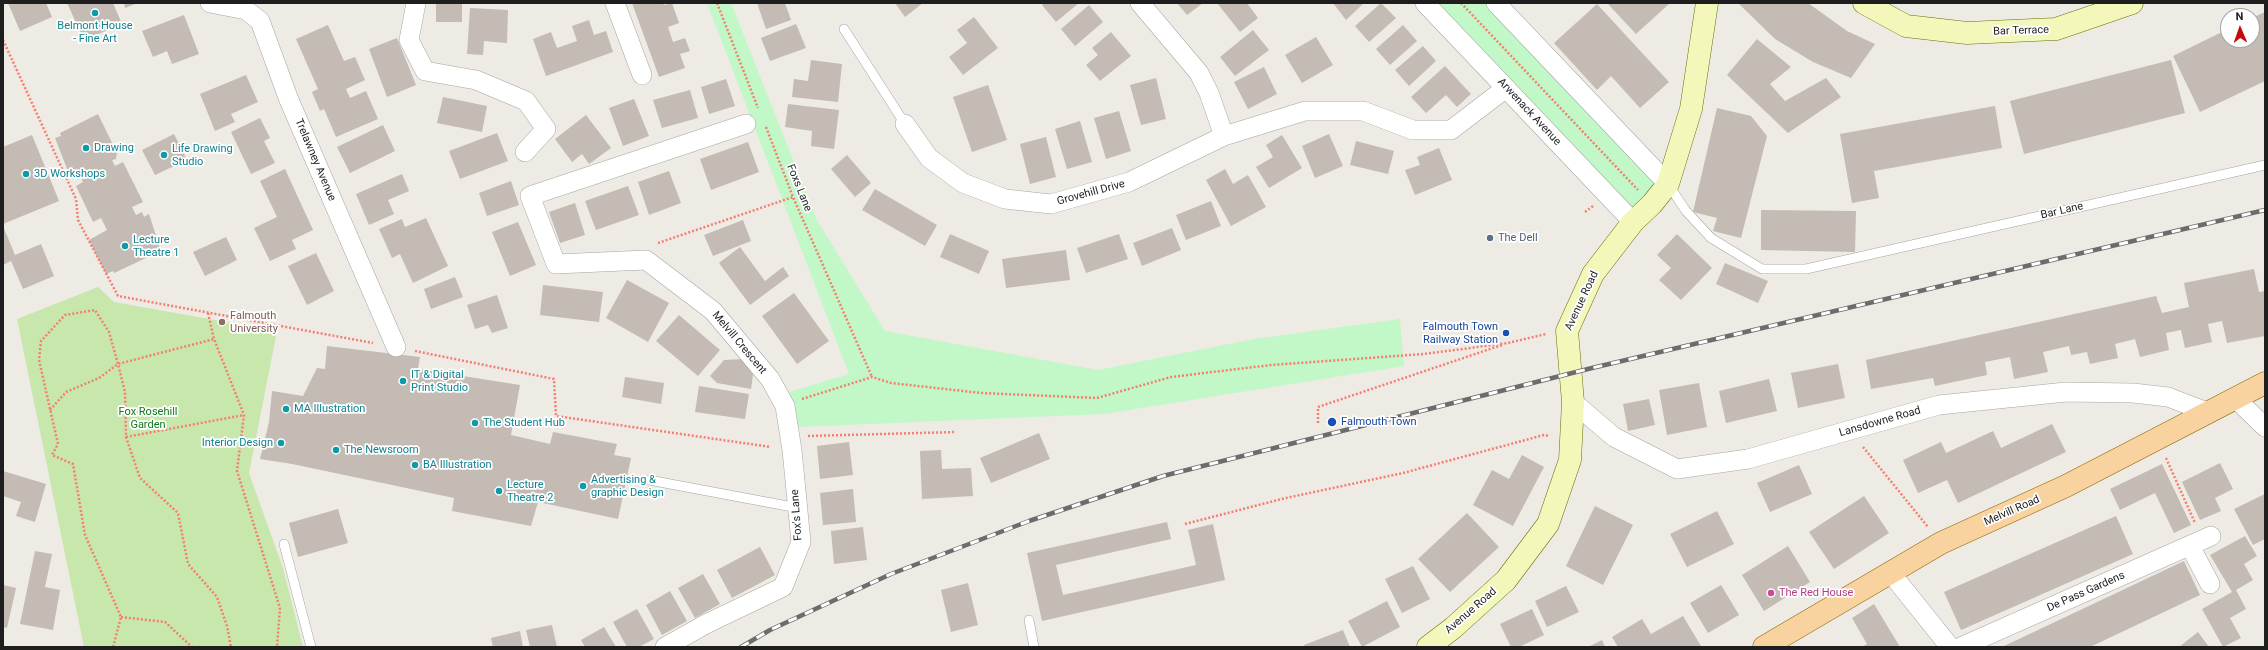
<!DOCTYPE html>
<style>
body{margin:0}
#map{position:relative;width:2268px;height:650px;overflow:hidden;background:#eeebe4;font-family:Roboto,sans-serif}
canvas{display:block}
.frame{position:absolute;inset:0;border:4px solid #1e1e1e;pointer-events:none}
.north{position:absolute;left:2220px;top:8px;width:40px;height:40px;box-sizing:border-box;background:#fff;border:1px solid #a5a5a5;border-radius:50%;rotate:358deg;font-size:11px;font-weight:700;line-height:16px;text-align:center;color:#1e1e1e}
.north::after{content:'';display:block;margin:auto;width:14px;height:18px;background:#c40b08;clip-path:polygon(50% 0,100% 100%,50% 72%,0 100%)}
</style>
<div id="map">
<canvas width="2268" height="650"></canvas>
<div class="frame"></div>
<div class="north">N</div>
</div>
<script>
const ctx = document.querySelector('canvas').getContext('2d');
ctx.lineJoin = 'round';
function fillPath(path, color) { ctx.fillStyle = color; ctx.fill(path, 'evenodd'); }
function stroke(path, color, width, dash) { ctx.strokeStyle = color; ctx.lineWidth = width; ctx.lineCap = dash ? 'butt' : 'round'; ctx.setLineDash(dash || []); ctx.stroke(path); }
function label(font, color, halo, rows, align = 'center') {
  ctx.font = font + ' Roboto,sans-serif'; ctx.lineWidth = 3.5; ctx.setLineDash([]); ctx.textBaseline = 'middle'; ctx.strokeStyle = halo; ctx.fillStyle = color; for (const [text, x, y, turn = 0] of rows) {
    ctx.save(); ctx.translate(x, y); ctx.rotate((+turn || 0) * Math.PI / 180); ctx.textAlign = isNaN(turn) ? turn : align; if (halo) ctx.strokeText(text, 0, 0); ctx.fillText(text, 0, 0); ctx.restore();
  }
}
fillPath(new Path2D(`
 M98,287L114,302L277,331L249,473L283,568L303,647H84L17,319Z`), '#c8e7ac');
fillPath(new Path2D(`
 M707,3H731L817,220L885,331L1098,370L1254,339L1400,319L1404,366L1104,414L798,427L789,392L849,374Z
 M1431,3H1491L1664,184L1633,216Z`), '#c2f7c8');
fillPath(new Path2D(`
 M8,3H46L52,17L20,31Z
 M67,3H113L122,24L84,40Z
 M124,3H138L125,8Z
 M436,3H462V22H436Z
 M632,3H663L664,5L672,3L679,23L668,27L673,42L685,38L690,51L680,54L685,68L659,77Z
 M757,3H785L791,20L766,29Z
 M895,3H923L905,17Z
 M1044,3H1079L1056,22L1042,5Z
 M1177,3H1203L1187,15Z
 M1217,3H1247L1258,18L1240,32Z
 M1333,3H1364L1346,20Z
 M1381,3L1396,18L1369,42L1355,26Z
 M1607,3H1670L1636,34Z
 M1738,3H1808L1847,31L1875,44L1851,78L1813,62L1775,39Z
 M1597,4L1669,82L1640,108L1611,76L1597,90L1554,43Z
 M1089,5L1103,22L1075,46L1061,29Z
 M470,8L508,10L507,43L484,41L483,55L467,54Z
 M2265,12V81L2200,112L2173,56L2228,29V40H2252V18Z
 M184,15L199,54L172,64L167,51L153,57L142,31Z
 M974,17L998,48L963,75L949,57L967,43L957,30Z
 M589,20L594,35L606,31L613,52L546,76L533,39L551,32L557,48L577,41L572,26Z
 M796,24L806,48L770,61L761,38Z
 M328,25L344,61L355,57L365,80L346,89L350,98L366,91L378,119L336,137L324,109L320,111L312,92L318,89L296,39Z
 M1403,25L1417,41L1390,65L1376,49Z
 M1253,30L1269,50L1235,76L1220,57Z
 M1111,32L1131,56L1100,81L1086,65L1098,55L1092,48Z
 M1316,37L1333,65L1302,83L1285,55Z
 M397,38L416,85L387,97L369,49Z
 M1757,39L1791,67L1770,84L1785,101L1826,78L1841,97L1788,133L1727,75Z
 M1423,46L1436,61L1409,86L1395,70Z
 M811,60L842,64L838,102L792,97L794,79L808,81Z
 M2171,60L2185,113L2024,154L2010,101Z
 M1445,66L1471,94L1457,107L1446,95L1426,113L1411,97Z
 M1264,67L1277,94L1248,109L1234,82Z
 M246,75L258,102L231,114L235,122L215,131L200,94Z
 M1156,78L1166,119L1141,125L1130,85Z
 M726,79L735,106L709,114L701,87Z
 M988,85L1007,140L972,152L953,97Z
 M690,90L698,118L662,128L653,100Z
 M443,97L487,106L482,132L437,123Z
 M634,99L649,136L623,146L609,108Z
 M788,104L839,110L834,149L811,146L812,131L785,127Z
 M1995,106L2002,148L1874,171L1879,198L1852,203L1840,134Z
 M1717,108L1751,116L1767,136L1741,238L1713,231L1717,218L1693,212Z
 M1119,111L1131,151L1106,159L1094,118Z
 M98,114L117,153L116,159L112,160L115,166L123,162L143,202L132,207L136,215L142,212L144,217L149,214L161,251L114,273L113,271L106,274L89,240L107,230L101,218L93,222L76,186L83,182L80,175L71,179L55,138L61,136L60,133Z
 M586,115L611,148L589,164L582,154L572,162L555,139Z
 M260,118L270,138L264,141L275,163L251,174L231,132Z
 M1080,121L1092,162L1067,169L1055,129Z
 M383,125L395,151L350,173L337,147Z
 M497,133L508,161L460,179L449,151Z
 M174,134L187,160L155,175L142,150Z
 M1329,134L1343,166L1315,178L1302,146Z
 M32,135L59,201L3,224V147Z
 M1282,135L1302,168L1269,188L1256,167L1273,157L1266,145Z
 M1046,137L1056,177L1030,184L1020,144Z
 M1356,141L1394,151L1388,174L1350,165Z
 M748,142L759,172L711,190L700,159Z
 M1439,148L1452,180L1415,195L1405,170L1420,165L1417,157Z
 M847,155L871,183L855,197L831,169Z
 M285,169L313,230L292,240L296,249L270,261L254,228L277,217L260,181Z
 M1225,169L1233,184L1248,175L1266,207L1231,226L1206,180Z
 M669,171L681,203L649,215L638,182Z
 M402,174L409,191L388,200L394,214L369,225L356,194Z
 M511,181L519,205L487,216L479,193Z
 M628,186L639,215L596,230L585,201Z
 M875,189L937,225L925,246L862,210Z
 M1211,201L1221,226L1186,240L1176,215Z
 M575,203L585,235L560,243L549,212Z
 M1761,210L1856,211L1855,252L1761,250Z
 M426,218L448,266L413,283L400,254L392,258L379,229L402,219L405,227Z
 M743,220L751,241L713,256L704,235Z
 M518,222L536,265L510,276L492,232Z
 M3,226L15,255L41,244L54,276L23,289L11,261L3,265Z
 M1172,228L1181,250L1142,266L1133,243Z
 M950,234L989,251L979,274L940,257Z
 M1119,234L1128,259L1086,273L1077,248Z
 M1677,234L1712,268L1681,300L1659,280L1671,268L1657,255Z
 M226,237L237,260L205,276L193,252Z
 M740,247L765,281L783,267L789,276L750,305L719,263Z
 M1066,250L1070,280L1006,288L1002,259Z
 M316,253L334,291L307,305L288,266Z
 M1725,263L1768,281L1758,303L1716,284Z
 M2254,269L2259,292L2265,291V336L2227,343L2222,321L2208,324L2212,342L2185,348L2181,330L2166,333L2169,350L2140,357L2135,339L2115,344L2118,358L2090,364L2087,352L2071,355L2069,346L2043,352L2048,372L2014,379L2010,357L1985,362L1987,375L1935,386L1933,378L1871,389L1866,360L2156,296L2162,313L2189,307L2184,283Z
 M455,277L463,297L431,309L424,289Z
 M627,280L669,303L648,342L606,318Z
 M543,285L603,292L599,322L540,315Z
 M794,293L829,341L797,364L762,316Z
 M497,295L508,328L492,333L488,325L475,329L467,305Z
 M679,315L720,350L698,376L656,341Z
 M327,346L420,357L418,369L520,385L511,435L550,444L553,432L617,444L614,455L631,458L618,519L538,502L531,526L452,511L454,498L292,464L260,459L269,422L272,391L303,396L317,368L325,369Z
 M744,359L753,375L751,389L717,383L710,376L724,360Z
 M1838,364L1845,398L1798,408L1791,373Z
 M625,377L664,383L661,404L622,397Z
 M1769,379L1777,411L1726,423L1719,391Z
 M1699,383L1707,427L1667,435L1659,390Z
 M699,386L749,394L745,419L695,412Z
 M1649,399L1655,425L1628,431L1623,404Z
 M2052,424L2066,452L1958,503L1947,480L1918,493L1903,460L1941,442L1946,453L1993,431L2001,448Z
 M1039,433L1050,459L991,483L980,458Z
 M849,442L853,475L820,479L817,446Z
 M941,450L942,469L971,468L973,496L922,499L920,451Z
 M1522,455L1544,467L1513,526L1473,505L1492,470L1509,479Z
 M2220,463L2233,489L2215,498L2221,511L2200,520L2182,482Z
 M2162,464L2191,525L2174,533L2155,493L2120,510L2110,489Z
 M1799,465L1812,494L1770,512L1757,483Z
 M3,471L46,484L35,522L16,516L21,502L3,496Z
 M853,489L856,522L823,525L820,493Z
 M2265,494V539L2253,545L2234,509Z
 M1864,496L1889,533L1834,569L1809,532Z
 M1595,506L1633,525L1603,585L1566,566Z
 M338,509L348,543L298,557L289,523Z
 M1717,511L1734,544L1687,567L1670,534Z
 M1467,513L1499,547L1450,592L1418,559Z
 M2116,516L2133,554L1961,630L1944,592Z
 M1167,522L1171,539L1056,565L1063,595L1196,565L1188,530L1213,524L1225,580L1042,621L1027,553Z
 M863,527L867,560L834,564L831,531Z
 M2245,536L2257,556L2244,564L2253,580L2236,590L2246,609L2230,618L2241,638L2223,647L2202,609L2232,592L2210,555Z
 M1788,546L1810,582L1764,611L1742,575Z
 M760,547L775,575L732,598L717,570Z
 M35,551L52,554L45,587L60,590L53,630L20,624Z
 M2184,561L2200,595L2090,647H2002Z
 M1413,566L1430,599L1402,613L1385,579Z
 M703,574L720,604L695,618L678,588Z
 M968,583L978,625L951,632L941,590Z
 M3,585L16,588L7,628L3,627Z
 M1721,585L1739,615L1708,633L1690,603Z
 M1566,586L1579,612L1547,627L1535,601Z
 M670,591L687,621L662,635L646,605Z
 M1387,601L1400,627L1362,647L1348,621Z
 M1874,604L1900,647H1862L1867,644L1852,618Z
 M637,609L654,639L639,647H627L613,622Z
 M1532,609L1544,635L1519,647H1511L1500,624Z
 M1683,616L1701,646L1699,647H1618L1612,637L1642,619L1651,634Z
 M552,625L557,647H530L526,630Z
 M604,627L616,647H585L581,640Z
 M1343,630L1350,647H1305L1304,645Z
 M520,631L523,647H493L491,638Z
 M2198,632L2209,647H2179Z
 M1602,640L1605,647H1588Z`), '#c3bbb4');
const lane = new Path2D(`
 M844,29L905,124
 M1668,184L1686,211L1711,238L1762,269H1806L2265,165
 M649,480L798,508
 M284,544L311,647
 M1029,620L1034,647`);
const street = new Path2D(`
 M210,3L246,10L260,21L289,100L396,347
 M416,3L409,40L425,71L476,80L526,101L546,129L525,152
 M615,3L642,75
 M1140,3L1199,73L1209,93L1224,136L1305,111H1363L1413,130H1451L1506,88
 M1425,3L1633,222
 M1496,3L1668,184
 M905,124L929,158L963,183L1005,199L1051,204L1129,182L1224,136
 M2236,399L2265,427
 M1573,402L1614,437L1677,469L1748,459L1939,405L2066,392L2133,393L2168,397L2207,412
 M2190,546L2210,584
 M1890,572L1950,647
 M665,647L706,624L783,587L801,542L792,450L785,406L770,379L713,311L646,260L556,264L530,196L746,124
 M1961,647L2211,536`);
const secondary = new Path2D(`
 M1864,3L1906,26L1967,33L2056,29L2132,3
 M1428,647L1453,628L1506,580L1548,524L1570,460L1573,402L1567,331L1593,274L1633,222L1652,204L1668,184L1691,109L1707,3`);
const primary = new Path2D(`
 M1764,647L1941,543L2066,486L2265,383`);
stroke(lane, '#a5a5a5', 10);
stroke(street, '#a5a5a5', 20);
stroke(secondary, '#647109', 23);
stroke(primary, '#926606', 23);
stroke(new Path2D(`
 M717,3L758,108
 M1461,3L1638,190
 M3,40L76,199L78,220L118,296L373,343
 M766,127L793,197L872,377
 M1585,212L1593,206
 M658,243L793,197
 M208,313L214,339L244,415L237,471L280,608L277,647
 M415,351L554,379L556,416L771,447
 M802,399L872,377L891,383L981,393L1097,398L1171,377L1271,365L1424,354L1508,343L1546,334
 M50,410L66,392L99,378L118,364L214,339
 M1318,423V407L1502,345
 M808,436L956,432
 M126,437L244,415
 M1863,447L1928,527
 M2166,458L2195,523
 M1185,524L1286,498L1403,473L1544,435L1550,436
 M121,617L165,622L192,647
 M113,647L121,617L85,535L73,464L52,455L58,444L39,360L41,341L65,315L95,310L109,332L118,364L125,392L126,437L140,478L178,513L188,564L217,597L227,626L231,647`), '#f47f6f', 2.5, [2, 2]);
stroke(lane, '#fff', 9);
stroke(street, '#fff', 19);
stroke(secondary, '#f3f7ba', 22);
stroke(primary, '#f8d39f', 22);
const rail = new Path2D(`
 M741,647L770,630L891,574L1029,521L1163,476L1592,368L2265,210`);
stroke(rail, '#6c6c6c', 4.5);
stroke(rail, '#fff', 3, [9]);
for (const [x, y, r, color] of [
 [95,13,4,"#0f9aa8"],
 [86,148,4,"#0f9aa8"],
 [164,155,4,"#0f9aa8"],
 [26,174,4,"#0f9aa8"],
 [1490,238,4,"#5c6f8a"],
 [125,246,4,"#0f9aa8"],
 [222,322,4,"#8d6e63"],
 [1506,333,4,"#1a4fb4"],
 [403,381,4,"#0f9aa8"],
 [286,409,4,"#0f9aa8"],
 [1332,422,5,"#1a4fb4"],
 [475,423,4,"#0f9aa8"],
 [281,443,4,"#0f9aa8"],
 [336,450,4,"#0f9aa8"],
 [415,465,4,"#0f9aa8"],
 [583,486,4,"#0f9aa8"],
 [499,491,4,"#0f9aa8"],
 [1771,593,4,"#d1479c"]
]) { const dot = new Path2D(); dot.arc(x, y, r, 0, 2 * Math.PI); ctx.fillStyle = color; ctx.fill(dot); stroke(dot, '#fff', 1.5); }
label('11px', '#0d838f', '#fff', [
 ["Belmont House",95,26,"center"],
 ["- Fine Art",95,39,"center"],
 ["Drawing",94,148],
 ["Life Drawing",172,149],
 ["Studio",172,162],
 ["3D Workshops",34,174],
 ["Lecture",133,240],
 ["Theatre 1",133,253],
 ["IT & Digital",411,375],
 ["Print Studio",411,388],
 ["MA Illustration",294,409],
 ["The Student Hub",483,423],
 ["Interior Design",273,443,"right"],
 ["The Newsroom",344,450],
 ["BA Illustration",423,465],
 ["Advertising &",591,480],
 ["graphic Design",591,493],
 ["Lecture",507,485],
 ["Theatre 2",507,498]
], 'left');
label('11px', '#1e1e1e', '#fff', [
 ["Bar Terrace",2021,31,-2],
 ["Arwenack Avenue",1529,112,47],
 ["Trelawney Avenue",315,160,67],
 ["Foxs Lane",799,188,68],
 ["Grovehill Drive",1091,193,-15],
 ["Bar Lane",2062,211,-13],
 ["Avenue Road",1582,301,-65],
 ["Melvill Crescent",739,343,50],
 ["Lansdowne Road",1880,422,-16],
 ["Melvill Road",2012,511,-24],
 ["Fox's Lane",797,515,-94],
 ["De Pass Gardens",2086,592,-24],
 ["Avenue Road",1471,611,-41]
]);
label('11px', '#4e5e75', '#fff', [
 ["The Dell",1498,238]
], 'left');
label('11px', '#785e54', '#fff', [
 ["Falmouth",230,316],
 ["University",230,329]
], 'left');
label('11px', '#164399', '#fff', [
 ["Falmouth Town",1498,327],
 ["Railway Station",1498,340],
 ["Falmouth Town",1341,422,"left"]
], 'right');
label('11px', '#10781a', '#fff', [
 ["Fox Rosehill",148,412],
 ["Garden",148,425]
]);
label('11px', '#b23c85', '#fff', [
 ["The Red House",1779,593]
], 'left');
</script>
